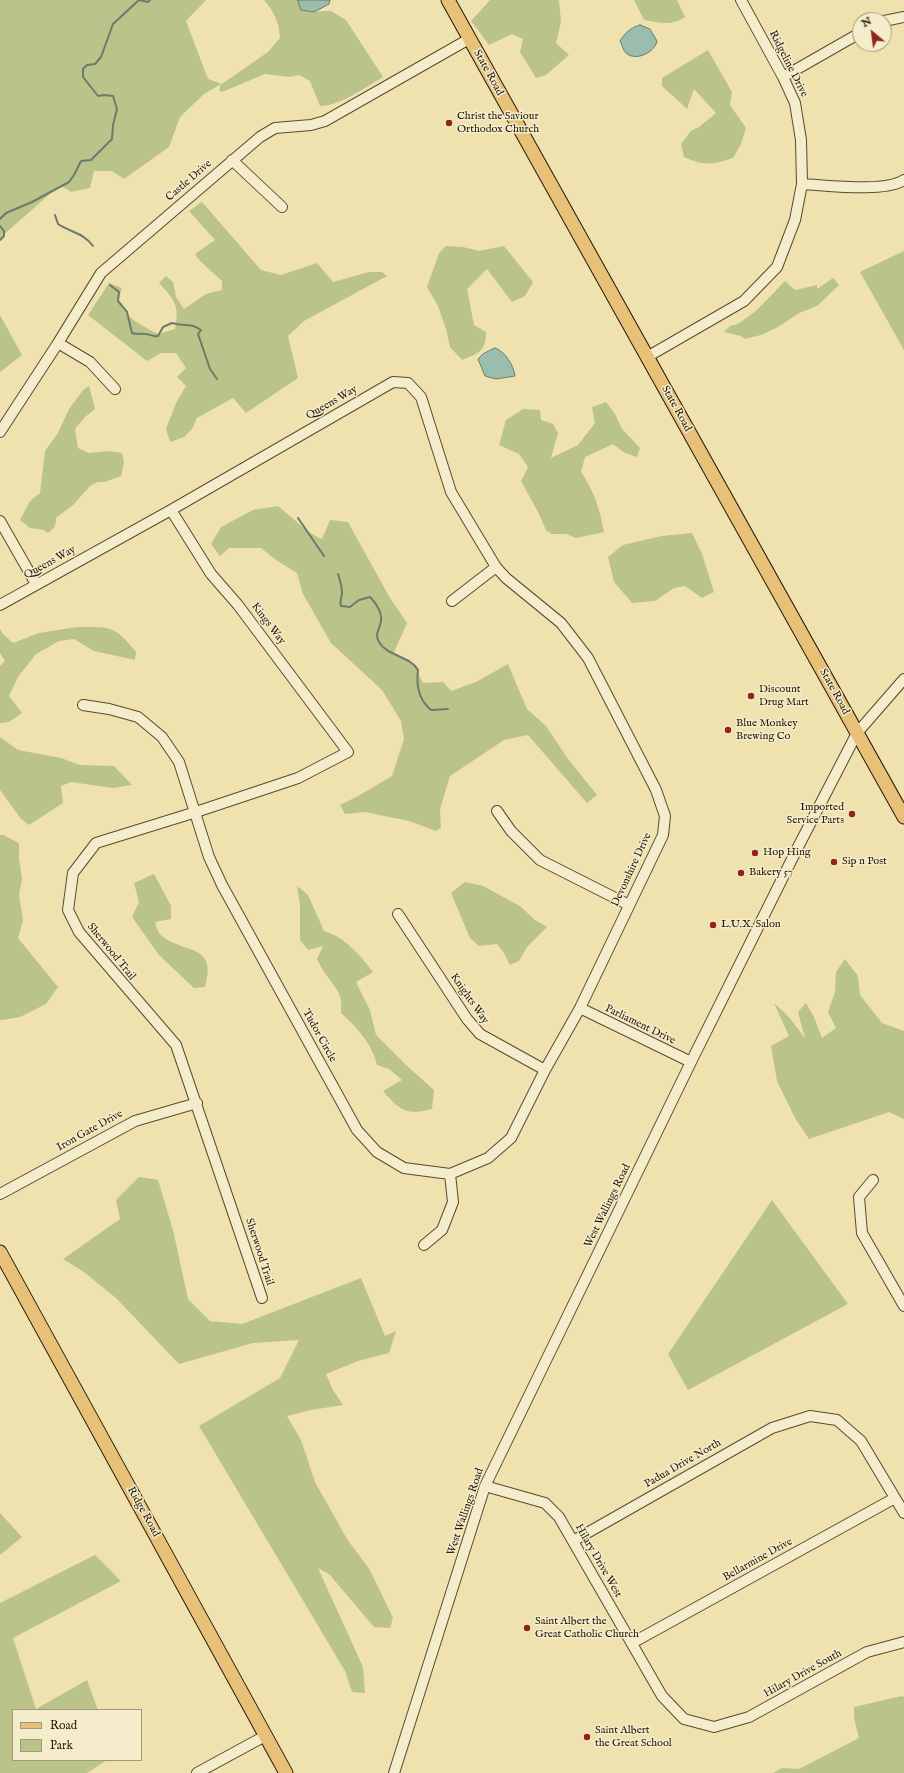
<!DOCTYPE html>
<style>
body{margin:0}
#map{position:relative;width:904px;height:1773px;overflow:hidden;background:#f0e2af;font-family:"IM FELL English",serif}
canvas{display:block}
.legend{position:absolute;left:12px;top:1709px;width:130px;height:52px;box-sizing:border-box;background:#f5eccb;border:1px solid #a2977d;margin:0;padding:5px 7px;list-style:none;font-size:12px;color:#251809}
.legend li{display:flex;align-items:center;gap:8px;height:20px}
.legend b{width:20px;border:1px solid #a2977d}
.north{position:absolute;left:852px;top:12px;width:40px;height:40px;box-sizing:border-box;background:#f5eccb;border:1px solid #a2977d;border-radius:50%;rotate:331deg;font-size:11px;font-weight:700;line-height:16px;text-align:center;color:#251809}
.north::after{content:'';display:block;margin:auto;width:14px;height:18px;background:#8f2418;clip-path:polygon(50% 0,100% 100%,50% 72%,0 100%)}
</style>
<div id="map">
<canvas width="904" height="1773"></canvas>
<ul class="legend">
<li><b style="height:5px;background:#e8c178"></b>Road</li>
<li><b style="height:11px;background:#bac38a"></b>Park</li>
</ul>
<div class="north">N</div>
</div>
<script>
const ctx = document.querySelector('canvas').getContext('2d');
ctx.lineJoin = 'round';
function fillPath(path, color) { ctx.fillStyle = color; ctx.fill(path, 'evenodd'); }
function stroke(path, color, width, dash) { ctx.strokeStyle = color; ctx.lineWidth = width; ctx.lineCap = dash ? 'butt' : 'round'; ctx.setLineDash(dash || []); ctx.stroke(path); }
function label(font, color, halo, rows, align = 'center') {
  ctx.font = font + ' "IM FELL English",serif'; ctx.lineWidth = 3; ctx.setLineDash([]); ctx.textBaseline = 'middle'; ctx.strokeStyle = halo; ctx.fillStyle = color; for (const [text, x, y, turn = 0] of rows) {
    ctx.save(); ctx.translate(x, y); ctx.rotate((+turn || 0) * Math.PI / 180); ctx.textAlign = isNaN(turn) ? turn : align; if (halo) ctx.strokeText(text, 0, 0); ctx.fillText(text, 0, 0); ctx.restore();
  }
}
fillPath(new Path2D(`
 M0,0H206L186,21L208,79L222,84L268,52L280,38C279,21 274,12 264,0H298L302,10L314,12L323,11H331L346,20L383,77C363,88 343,105 320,106L310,81L299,75L289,77L265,74L222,92L219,90L221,84L204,94L180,117L169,147L124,179L112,171H94L90,188L71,192L60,185L1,237L0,241Z
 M490,0H559L561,22L556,43L569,55L546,75L536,78L520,52L523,39L512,34L489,45L471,21Z
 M634,0H677L685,17C672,26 659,23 644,20Z
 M708,50L732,92L730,105L746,128L741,144L733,158C712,165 705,166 684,157L681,144L691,131L699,127L716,113L694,89L687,109L662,86V78Z
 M202,202L261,270L281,275L317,263L333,282L369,272H382L387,276L304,321L288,336L298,378L246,413L233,398L197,418L192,429L184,437L170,442L166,429L176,403L186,386L177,377L186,368L176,353H161L147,361L88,315L109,283L122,288C121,291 119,296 119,300C120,315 146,328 158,334L175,329C180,306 174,299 159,283L166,276L173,282L176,297L184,309L206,294L222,290V281L199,260L195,254L215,240L189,211Z
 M446,246L463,247L479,251L504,246L533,282L525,296L512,302L487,269L467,289L474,325L486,332C486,352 479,353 462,360L450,347L446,329L438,306L427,287L439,253Z
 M904,251V350L860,272Z
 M833,278L839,285L817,306L799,313L778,327L761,335L745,339L741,336L724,332L730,326L738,324L757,310L785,281L795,290L817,285V289Z
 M0,315L22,355L0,372Z
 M89,386L95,409L85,417L75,429L78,448L89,453L108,451L122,453L124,463L121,476L105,482H98L90,486L73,505L56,518C56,525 55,528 48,533L44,530L30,528L20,520L30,501L40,493L45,451L58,433L69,409L84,389Z
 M606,402L615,414L622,429L640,448L637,457L625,453L613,444L585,457L581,472C594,491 600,509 604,532L576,538L566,534H552L546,530L538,512L521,481L528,467L519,454L499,445L506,420L523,409L540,410L541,420L553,424L558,433L551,458L578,445L595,423L592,407Z
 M278,506L310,533L322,539L330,520L348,522L390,598L407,623L394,652L415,667L423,683L443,682L451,691L476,682L508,664L527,709L546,726L568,759L597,795L587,803L528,735L504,740L450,776L440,809L441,828L436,831L409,821L365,812L345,814L340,805L358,796L392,776L404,739L401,721L382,690L331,643L303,594L297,573L276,560L261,548H229L220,556L211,544L221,527L253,510Z
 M692,533L702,554L714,592L702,598L685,586L674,588L655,601L632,603L614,582L608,557L623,545L662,536Z
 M77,627C109,627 114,624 136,652L135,660L94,651L74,639L59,641L36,654L18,677L9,696L22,713L9,722L0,723V666L5,661L0,653V629L3,634L13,643L39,633Z
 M0,737L18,750L61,758L80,765L114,766L132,785L113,788L71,782L61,786L63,803L29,825L21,819L0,790Z
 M0,835H3L19,843V858L22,879L19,895L23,920L18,938L58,987L46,1004L20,1017L2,1020H0Z
 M154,874L171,906V919L155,922C156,926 158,933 162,936C184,954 218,943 205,987L194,988L159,955L132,917L139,902L134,883Z
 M465,882L483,886L520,906L535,920L547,927L527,947L519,961L510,965L504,953L497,944L479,946L470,938L451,893Z
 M297,886L308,895L324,931C345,937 360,955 373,972L356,982L370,1010L376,1035L406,1065L434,1090L432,1109C407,1116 399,1110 383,1091L402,1080L389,1069L377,1065C373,1045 356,1026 341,1013C343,994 337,990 327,976C323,971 320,965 317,959L323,946L308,950L300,940V905Z
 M845,959L858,976L860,995L882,1023L904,1031V1119L889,1112L809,1139L795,1118L777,1081L771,1046L789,1036L774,1003L788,1016L805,1038L798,1012L806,1003L814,1017L822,1038L836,1028L828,1012L835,992L836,972Z
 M139,1177L158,1180L173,1230L188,1299L210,1321L242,1324L361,1278L385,1336L396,1331L389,1353L358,1361L326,1374L333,1390L343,1405L311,1410L287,1416L301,1440L315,1482L347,1539L370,1570L393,1618L390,1628L374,1627L329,1574L318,1568L363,1667L365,1693L352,1692L345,1671L199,1426L280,1378L299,1340L253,1343L179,1364L116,1298L84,1272L63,1259L120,1219L116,1200Z
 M772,1200L848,1304L688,1390L668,1354Z
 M0,1513L22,1537L0,1555Z
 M95,1555L121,1581L13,1638L36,1709L87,1680L98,1710H13V1760H107L87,1773H0V1603Z
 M902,1696L904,1697V1773H773L782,1768L799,1769L859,1738L854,1718V1707Z`), '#bac38a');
const water = new Path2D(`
 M298,0H330L329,4L314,12L301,10Z
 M640,25L650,29L657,41C655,52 636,62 626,53C623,50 622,45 620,41C625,33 630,28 640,25Z
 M495,348C505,351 514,366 515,376L496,379L485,376L478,359L483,354Z`);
fillPath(water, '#9abdae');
stroke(water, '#6b7b6c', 1);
stroke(new Path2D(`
 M55,215L58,224C70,232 84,233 93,246
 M0,219L6,213L32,202L69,182L74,175L81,161L91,160L112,139L113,125L117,109L113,96L104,95L98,96L83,77V69L87,65L95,64L101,57L113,24L139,0L148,2L150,0
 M0,226L4,231V236L0,240
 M110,285L119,292L118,301L127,312L132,333C137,335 139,333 145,334C150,334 152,337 158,336L163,327L172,323C184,327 190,322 201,330L198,334L210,369L217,379
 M298,518L324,556
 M338,574C340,580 342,586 342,593C342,598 339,601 341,606L350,607L359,600L370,597C377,604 384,615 380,625C378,632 375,634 379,642C387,656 410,656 418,670C416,685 419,700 431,710L448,709`), '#6b7b6c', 2);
const minor = new Path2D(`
 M884,21L904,17
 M783,77L860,33
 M232,160L282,207
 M802,184C826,185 884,193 904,180
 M58,343L90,362L115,389
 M647,357L744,301L777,267L795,220L802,184L801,140L795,103L783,77L741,0
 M0,432L58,343L101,273L260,137L275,128L311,125L325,121L469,39
 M171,510L211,574L238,605L348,752L298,778L196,812L96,843L73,873L68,910L79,932L176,1045L262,1298
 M0,521L36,584
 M452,601L496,567
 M0,605L171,510L393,382L408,383L421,397L451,492L496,567L506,578L561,623L588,658L656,790L665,816L663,835L580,1008L545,1070L511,1138L488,1158L450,1174L404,1168L377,1152L357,1130L222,885L209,857L179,762L162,737L138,717L109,709L83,705
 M497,811L511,831L540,860L629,905
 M398,914L467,1019L480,1034L545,1070
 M580,1008L691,1062
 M873,1180L859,1197L862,1233L904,1306
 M0,1194L135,1121L197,1103
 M424,1245L442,1230L453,1202L450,1174
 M485,1486L545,1503L559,1517L662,1696L684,1719L714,1727L749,1717L867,1652L904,1642
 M573,1541L772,1428L810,1416L837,1420L861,1441L904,1513
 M632,1643L895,1498
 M197,1773L265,1736
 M394,1773L485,1486L691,1062L797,849L857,733L904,679`);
const major = new Path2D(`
 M448,0L904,817
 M0,1252L286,1773`);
stroke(minor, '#584a32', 12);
stroke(major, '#251809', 15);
stroke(minor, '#f5eccb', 10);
stroke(major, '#e8c178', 13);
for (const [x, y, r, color] of [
 [449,123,4,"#8f2418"],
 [751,696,4,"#8f2418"],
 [728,730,4,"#8f2418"],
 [852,814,4,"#8f2418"],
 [755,853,4,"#8f2418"],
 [834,862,4,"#8f2418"],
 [741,873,4,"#8f2418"],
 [713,925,4,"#8f2418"],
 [527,1628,4,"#8f2418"],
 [587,1737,4,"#8f2418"]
]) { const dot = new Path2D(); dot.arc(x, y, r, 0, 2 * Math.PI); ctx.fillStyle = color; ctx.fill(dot); stroke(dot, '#f5eccb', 1.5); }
label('11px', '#251809', '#f5eccb', [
 ["Ridgeline Drive",788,64,63],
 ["State Road",488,73,61],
 ["Castle Drive",189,181,-41],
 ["Queens Way",332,403,-30],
 ["State Road",676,409,61],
 ["Queens Way",50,563,-29],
 ["Kings Way",268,624,53],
 ["State Road",834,692,61],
 ["Devonshire Drive",632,870,-65],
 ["Sherwood Trail",111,952,51],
 ["Knights Way",469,999,55],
 ["Parliament Drive",640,1025,26],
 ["Tudor Circle",319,1036,61],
 ["Iron Gate Drive",90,1131,-29],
 ["West Wallings Road",608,1206,-64],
 ["Sherwood Trail",259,1252,72],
 ["Padua Drive North",683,1464,-30],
 ["Ridge Road",143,1512,61],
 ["West Wallings Road",466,1512,-71],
 ["Bellarmine Drive",758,1560,-29],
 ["Hilary Drive West",598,1561,60],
 ["Hilary Drive South",803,1674,-29]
]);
label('11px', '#251809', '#f5eccb', [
 ["Christ the Saviour",457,117],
 ["Orthodox Church",457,130],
 ["Discount",759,690],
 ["Drug Mart",759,703],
 ["Blue Monkey",736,724],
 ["Brewing Co",736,737],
 ["Imported",844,808,"right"],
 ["Service Parts",844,821,"right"],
 ["Hop Hing",763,853],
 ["Sip n Post",842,862],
 ["Bakery 57",749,873],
 ["L.U.X. Salon",721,925],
 ["Saint Albert the",535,1622],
 ["Great Catholic Church",535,1635],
 ["Saint Albert",595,1731],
 ["the Great School",595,1744]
], 'left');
</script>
